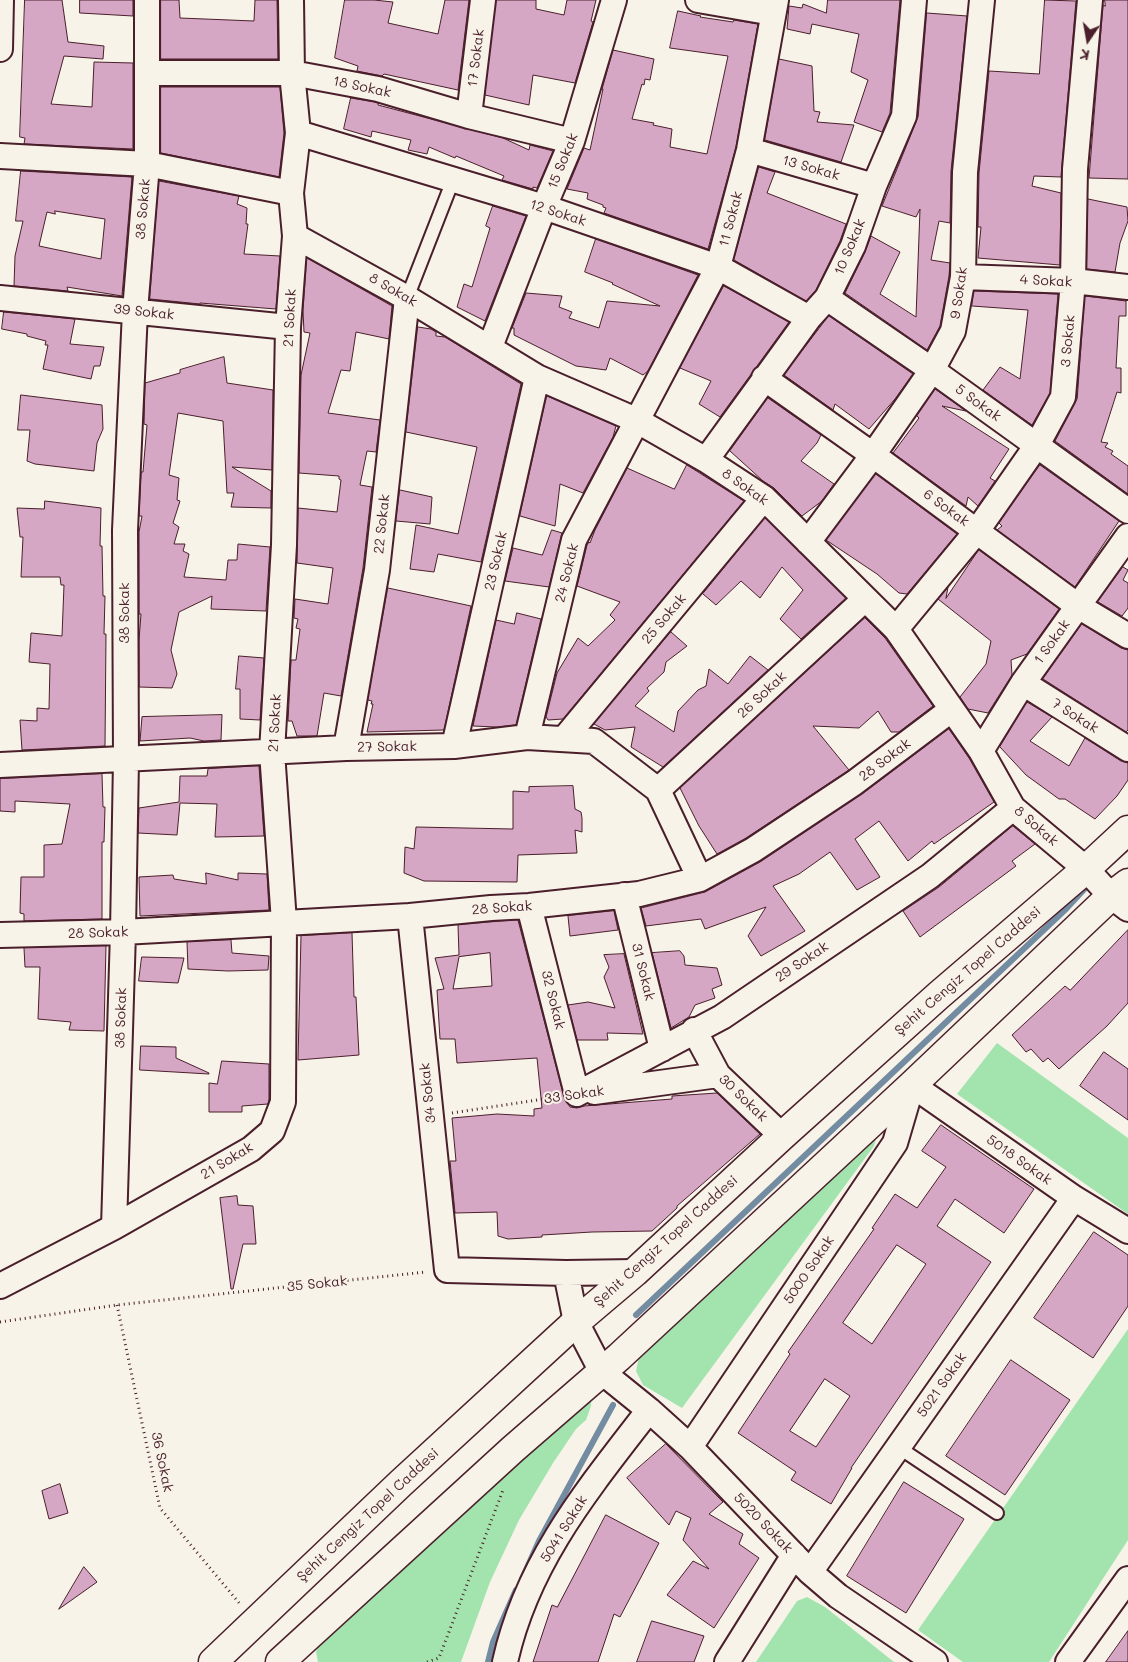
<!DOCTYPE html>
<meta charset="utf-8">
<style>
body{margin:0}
#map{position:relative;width:1128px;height:1662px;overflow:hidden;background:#f7f3e8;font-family:Mali,sans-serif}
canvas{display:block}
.north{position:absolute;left:1063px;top:15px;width:50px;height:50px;-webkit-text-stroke:4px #f7f3e8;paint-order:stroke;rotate:192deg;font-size:14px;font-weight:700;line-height:20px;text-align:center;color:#4a1f2b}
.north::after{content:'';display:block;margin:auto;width:18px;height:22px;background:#4a1f2b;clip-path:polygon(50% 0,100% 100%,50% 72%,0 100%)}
</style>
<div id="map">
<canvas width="1128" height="1662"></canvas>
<div class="north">K</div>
</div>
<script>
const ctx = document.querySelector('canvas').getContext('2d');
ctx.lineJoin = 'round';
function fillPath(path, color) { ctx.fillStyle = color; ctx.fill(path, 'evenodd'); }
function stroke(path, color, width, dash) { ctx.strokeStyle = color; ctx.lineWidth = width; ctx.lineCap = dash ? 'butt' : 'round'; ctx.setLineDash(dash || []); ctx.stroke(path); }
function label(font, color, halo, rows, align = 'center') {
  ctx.font = font + ' Mali,sans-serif'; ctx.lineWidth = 4; ctx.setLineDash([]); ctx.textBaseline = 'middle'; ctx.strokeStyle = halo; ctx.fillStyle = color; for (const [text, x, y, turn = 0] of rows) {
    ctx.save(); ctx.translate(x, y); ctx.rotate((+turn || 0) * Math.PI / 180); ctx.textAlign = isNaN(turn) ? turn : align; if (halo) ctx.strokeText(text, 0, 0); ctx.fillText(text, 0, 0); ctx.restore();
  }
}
fillPath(new Path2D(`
 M997,1043L1128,1138V1214L957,1094Z
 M876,1139L874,1146L682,1408L643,1385L636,1371L641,1348Z
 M1128,1329V1540L1049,1662H963L918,1630Z
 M591,1396V1406L586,1420L576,1429L553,1463L519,1520L490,1582L461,1662H318L316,1652L321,1640Z
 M807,1597L825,1607L894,1662H756L797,1601Z`), '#a3e4ae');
stroke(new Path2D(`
 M636,1315L1066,909L1092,881
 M522,1579L539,1541L613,1405
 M488,1662L493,1642L516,1590`), '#738ca1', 6);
const building = new Path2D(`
 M25,0H62L68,42L104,46L103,59L64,56L51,104L92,107L94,62L133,63V149L24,144L25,138L20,137Z
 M80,0H133V16L80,13Z
 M161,0H179L180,18L254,21L255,0H277L278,59H161Z
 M345,0H374L393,2L388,23L438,34L445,0H469L458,90L384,74L382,76L357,71L358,66L335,58Z
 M496,0H536V9L564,15L567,0H596L591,21L593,22L575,83L533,75L529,105L485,95Z
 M828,0H900L890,113L882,132L854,122L868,80L851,72L859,34L812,24L810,34L787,29L789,6L802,8L803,4L826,13Z
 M1045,0L1076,1L1061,177L1034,176L1032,186L1061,193L1060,265L978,258L981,227H978L979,173L989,71L1039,74Z
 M1105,0H1128V179L1089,178L1103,5L1105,6Z
 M678,11L701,16L700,17L733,22L734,20L758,24L736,147L708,249L604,213L606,208L603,207V205L587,199L588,193L567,189L584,148L590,150L603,89H602L613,50L654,59L650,80L645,79L644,85L642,84L632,119L654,123L653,125L672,129L670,147L707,154L728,56L670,48Z
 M927,13L967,16L951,171L950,223L939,221L931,260L950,263L949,276L940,326L927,350L845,293L865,252L871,236L900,252L880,294L916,317L920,209L916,217L882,206L918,117Z
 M779,59L812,66L814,111L820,112L817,122L854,125L841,162L765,140Z
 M161,87H280L284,133L279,177L161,153Z
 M351,98L375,102L378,103V105L503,138L529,150L530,145L553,151L537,188L533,187V189L502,180L504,176L456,156L455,158L429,147L427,154L408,150L411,140L372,131L371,137L344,129Z
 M759,167L775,172L767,193L846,224L840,241L816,290L806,301L734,260Z
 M21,171L132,177L122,296L67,287L68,291L14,286L15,256L23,221H16ZM55,211L105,219L101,259L39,246L47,212L55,214Z
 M159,181L239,196L237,204L247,208L246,224H248L244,254L280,256L276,309L200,303V304L150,299Z
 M1088,199L1127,207L1128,221L1120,243L1115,272L1087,269Z
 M493,206L526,216L485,321L457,307L464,284L472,287L490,228L486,226Z
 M596,239L698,275L648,371L643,375L610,358L606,370L576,366L514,335V328H512L526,293L562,296L559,307L572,312L569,318L599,328L607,301L660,306L612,284L613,283L585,272Z
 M307,258L392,306L389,339L356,332L350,371L341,370L328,413L380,420L376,452L367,451L360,485L372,487L363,568L341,696L324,693L317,736H297L292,721H288L291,660H296L300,629L296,628L298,619L294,618L295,599L328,604L333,568L297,563L298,508L337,512L341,480L339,479V476L299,473L301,375L310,333L304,332L303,311Z
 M724,286L789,322L720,417L699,404L711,381L680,368Z
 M974,291L1058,294L1050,393L1032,425L983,390L1000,367L1020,379L1028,310L972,306Z
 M1085,296L1126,301V316H1119L1116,368H1121V393L1117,392L1101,442L1108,443L1105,447L1113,451L1111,454L1128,466V494L1055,441L1077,399Z
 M4,312L75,319L70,344L104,347L100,366H94L91,379L43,369L48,345H45L46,341L27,336V334L2,329Z
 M829,316L913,374L895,399L869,429L835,404L833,410L784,375Z
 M418,327L431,329L436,332V336L445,337L521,384L481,562L438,554L434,572L410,569L416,525L458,534L477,447L406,432Z
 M224,357L227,383L273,390L272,470L232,467L271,491V508L231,507L234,493H227L223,421L178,413L169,475L179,478L177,500L180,501L173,523L179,527L174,544H185L183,551L189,554L184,577L226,580L228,560H237L238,544L270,547L266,611L211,609L212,596L179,612L171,650L177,674L172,688L139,687V640L141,614H139V532L142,516H139L141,472H143L147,425L144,424L145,383L180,373V370Z
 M935,389L966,411L942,406L1009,449L990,478L995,481L978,506L968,497L966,506L893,453L919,418L917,416Z
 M21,395L102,405L103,429L97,443L94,471L35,464L27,461L30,430H18Z
 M547,396L616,426L613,437L583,493L560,484L555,526L520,516Z
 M768,398L821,435L817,443L801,461L834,484L822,501L802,516L774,488L763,481L730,451Z
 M687,465L744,501L563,719L548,720L546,717L557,673L578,638L588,646L615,620L610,615L620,602L577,586L587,545L589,542L590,543L595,530L627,468L674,489Z
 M1040,465L1119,521L1075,587L997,530L1002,526L999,523Z
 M876,474L957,534L907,594L899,593L877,574L826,540Z
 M400,490L432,497L430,524L396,521Z
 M45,501L101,508L100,546H102L103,596H105L104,634H106L105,746L22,750L20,720L37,721V708L49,709L50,664L29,662L31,633L62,636L64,585H61L60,577H21L23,537H20L17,508L44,509Z
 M765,518L846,598L801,639L780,619L803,590L782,567L760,598L741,581L716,605L703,594Z
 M552,530L562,533L549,587L505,581L513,548L542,555Z
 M979,550L1059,609L1027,654L1011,660L1012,675L988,713L968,709L960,697L986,664L991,641L938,599L948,587L946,598Z
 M1123,567L1128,570L1123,580L1128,583V608L1122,616L1098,602Z
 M388,588L471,606L444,730L367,732L373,704H371L372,701L368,700Z
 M517,613L541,619L516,725L497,727L473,726L496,620L514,624Z
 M865,618L885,638L933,706L899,732H891L878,711L859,728L813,726L849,770L746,838L717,854L699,826L680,788Z
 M1082,624L1121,648L1128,650V730L1126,732L1043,679Z
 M671,632L687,646L666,662L664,672L647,688L649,691L635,706L674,732L678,711L698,690L706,686L709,669L728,684L750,656L768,670L663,767L631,747L635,727L605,730L594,724Z
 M239,656L264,658L260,720L240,719V689H236Z
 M1027,702L1052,717L1030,741L1069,766L1085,738L1121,761L1128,763V780L1117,796L1095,819L1065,799H1059L1026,775L1000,747Z
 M222,715L221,740L204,741L190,738L140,741L142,717Z
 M949,729L969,758L994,802L934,844L932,841L908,861L879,821L855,839L880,877L857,890L830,852L799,874L773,886L805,931L761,956L748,936L766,907L705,929L701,919L646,926L641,908L705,892L760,862L862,794Z
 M259,766L264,836L215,837L217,804L180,803L177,835L138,833L139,808L179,802L180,776H207L208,769Z
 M102,774L103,807H105L104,842H102V919L24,921V914L20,913L21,877H44V845L62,844L70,804L15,801V812L0,811V779Z
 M573,786L575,809L581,812L582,818V832L575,830L577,853L518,855L517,882L424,881L404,873L405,847L414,849L416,827L513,829V791L529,792V787Z
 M1013,826L1035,844L1012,861L1016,866L920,937L903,911L939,887Z
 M206,873L238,880V873L267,874L269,910L140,916L139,877L173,875L174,879L206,884Z
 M614,911L618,930L570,936L568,916Z
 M518,920L564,1097L570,1107L577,1108L584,1106L672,1099V1096L717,1093L760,1134L677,1206V1208L652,1231L592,1232L542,1235V1237L508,1239L498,1236L497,1212L455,1213L450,1161H456L452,1118L497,1114L534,1116V1109L542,1108L537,1058L457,1063L455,1039H440L437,990L444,989L435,958L459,955L458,925ZM490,953L492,986L453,989L459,957Z
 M1128,930V1003L1107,1026L1059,1069L1048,1058L1043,1062L1031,1049L1026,1052L1012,1035L1065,986L1070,990Z
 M352,933L354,997H356L359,1055L298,1060L301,936Z
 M231,940L232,953L269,956L268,970L228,971L188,969L187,942Z
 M106,946L104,1031L69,1030L71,1022L38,1019L40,967H25L24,948Z
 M680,951L684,956L685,965L717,968L722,985L712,989L715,998L695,1005L689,1017L671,1028L652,953Z
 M624,954L643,1034L607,1033L608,1040H577L568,1005L588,1002L615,1008L604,977L609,967L604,955Z
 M142,957L184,958L178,983L139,981Z
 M141,1046L176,1047V1058L209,1073V1074L140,1070Z
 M1104,1052L1128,1069V1120L1080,1086Z
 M222,1061L269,1064V1099L268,1104L242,1106V1112H209V1083L217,1084Z
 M941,1125L1034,1189L1004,1233L955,1199L937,1226L991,1262L851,1468H852L831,1504L791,1480L796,1472L738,1433L790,1354L788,1352L874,1229L872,1228L895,1194L917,1208L946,1167L922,1151ZM897,1245L926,1264L872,1344L843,1323ZM825,1379L850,1396L816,1447L790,1431Z
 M237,1196L238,1205L253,1206L256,1244H243L233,1289H231L220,1198Z
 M1094,1232L1128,1255V1306L1093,1358L1034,1318Z
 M1011,1360L1070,1400L1005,1495L946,1456Z
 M666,1444L723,1502L709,1514L743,1534L739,1544L759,1558L714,1628L667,1595L693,1561L709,1569L683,1540L691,1518L676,1511L669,1525L627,1478Z
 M904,1482L964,1519L906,1613L847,1576Z
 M60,1484L68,1513L49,1519L42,1491Z
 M606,1515L659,1543L620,1617L614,1614L598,1662H533L552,1605L557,1607Z
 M84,1567L97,1582L59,1609Z
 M652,1621L704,1636L694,1662H637Z
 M1128,1631V1662H1106Z`);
fillPath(building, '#d6a6c5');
stroke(building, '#4a1f2b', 1);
const service = new Path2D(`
 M407,298L453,180
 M898,1447L997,1513`);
const minor = new Path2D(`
 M698,0L773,13
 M0,49L1,0
 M147,73H292L378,89L469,116L572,141
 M469,116L483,0
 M298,133L544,207L718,267L809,318
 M749,150L874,186
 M0,156L147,164L291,193
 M295,236L407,298L537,377L636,420L706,460L764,498L896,629L981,751L1013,808L1086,869L1111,896L1128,909
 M963,277L1073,281L1128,287
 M0,298L288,327
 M827,298L932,370L1128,511
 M490,347L544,207L572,141L614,0
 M764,378L873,455L1078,606L1128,636
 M706,460L809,318L827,298L853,246L874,186L904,116L914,0
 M808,542L873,455L932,370L953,331L963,277L965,172L982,0
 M896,629L977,531L1037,445L1063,397L1073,281L1075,169L1090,0
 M1023,683L1128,749
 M527,737L574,540L718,267L749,150L776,0
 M564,739L764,498
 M454,746L537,377
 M346,748L377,570L407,298
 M981,751L1023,683L1128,536
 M0,765L346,748L454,746L527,737L594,741L658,790L700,879
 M658,790L865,599
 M624,895L662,1049
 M529,906L577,1094
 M410,916L447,1270L566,1273L635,1272
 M0,935L123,932L410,916L491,908L529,906L639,894L700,879L753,850L854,783L951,710
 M694,1030L718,1075L782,1136
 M594,1092L718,1075
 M577,1094L722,1017L930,876L1013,808
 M114,1227L123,932L126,760L125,530L135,311L147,164V0
 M566,1273L576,1322L602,1372L649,1410L690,1447L810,1572L838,1596L935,1662
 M0,1286L114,1227L251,1149L272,1131L283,1102L284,922L272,752L284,545L288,327L295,236L291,193L298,133L292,73L291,0
 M690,1447L895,1143L912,1085L1074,1198L1128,1231
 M810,1572L1074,1198
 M505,1662C527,1562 588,1489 649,1410
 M727,1662L794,1555
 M1068,1662L1128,1579`);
const secondary = new Path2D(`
 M213,1662L401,1483L576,1322L635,1272L782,1136L939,995L1086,869L1128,830
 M280,1662L513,1449L619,1357L912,1085L1111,896L1128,883`);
stroke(service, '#4a1f2b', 16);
stroke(minor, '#4a1f2b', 28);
stroke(secondary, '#4a1f2b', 31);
stroke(new Path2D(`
 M452,1113L557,1097
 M117,1305L160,1508L240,1604
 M0,1322L117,1305L426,1272
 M427,1662L439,1658L503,1490`), '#4a1f2b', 3, [1, 4]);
stroke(service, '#f7f3e8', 12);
stroke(minor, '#f7f3e8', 24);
stroke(secondary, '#f7f3e8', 28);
label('14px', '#4a1f2b', '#f7f3e8', [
 ["17 Sokak",476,58,-83],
 ["18 Sokak",362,87,12],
 ["15 Sokak",563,161,-68],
 ["13 Sokak",811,168,16],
 ["38 Sokak",143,209,-85],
 ["12 Sokak",558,213,18],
 ["11 Sokak",731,219,-75],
 ["10 Sokak",850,247,-67],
 ["4 Sokak",1046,281,3],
 ["8 Sokak",393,290,30],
 ["9 Sokak",959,293,-82],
 ["39 Sokak",144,312,6],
 ["21 Sokak",290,318,-87],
 ["3 Sokak",1068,341,-85],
 ["5 Sokak",978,403,36],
 ["8 Sokak",745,487,35],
 ["6 Sokak",946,508,36],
 ["22 Sokak",382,524,-84],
 ["23 Sokak",496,561,-77],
 ["24 Sokak",567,573,-76],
 ["38 Sokak",125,613,-90],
 ["25 Sokak",664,619,-50],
 ["1 Sokak",1052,642,-54],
 ["26 Sokak",762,695,-43],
 ["7 Sokak",1075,716,32],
 ["21 Sokak",275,723,-87],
 ["27 Sokak",387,747,-1],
 ["28 Sokak",885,760,-37],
 ["8 Sokak",1036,826,41],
 ["28 Sokak",502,908,-4],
 ["28 Sokak",98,933,-2],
 ["29 Sokak",802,962,-34],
 ["Şehit Cengiz Topel Caddesi",968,971,-41],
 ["31 Sokak",643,972,76],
 ["32 Sokak",553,1000,76],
 ["38 Sokak",121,1018,-88],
 ["34 Sokak",428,1093,-96],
 ["33 Sokak",574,1095,-8],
 ["30 Sokak",743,1098,44],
 ["5018 Sokak",1019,1160,35],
 ["21 Sokak",227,1161,-31],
 ["Şehit Cengiz Topel Caddesi",666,1241,-42],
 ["5000 Sokak",809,1270,-56],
 ["35 Sokak",317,1284,-6],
 ["5021 Sokak",942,1385,-55],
 ["36 Sokak",162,1462,78],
 ["Şehit Cengiz Topel Caddesi",368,1515,-43],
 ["5020 Sokak",763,1523,46],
 ["5041 Sokak",564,1529,-58]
]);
</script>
